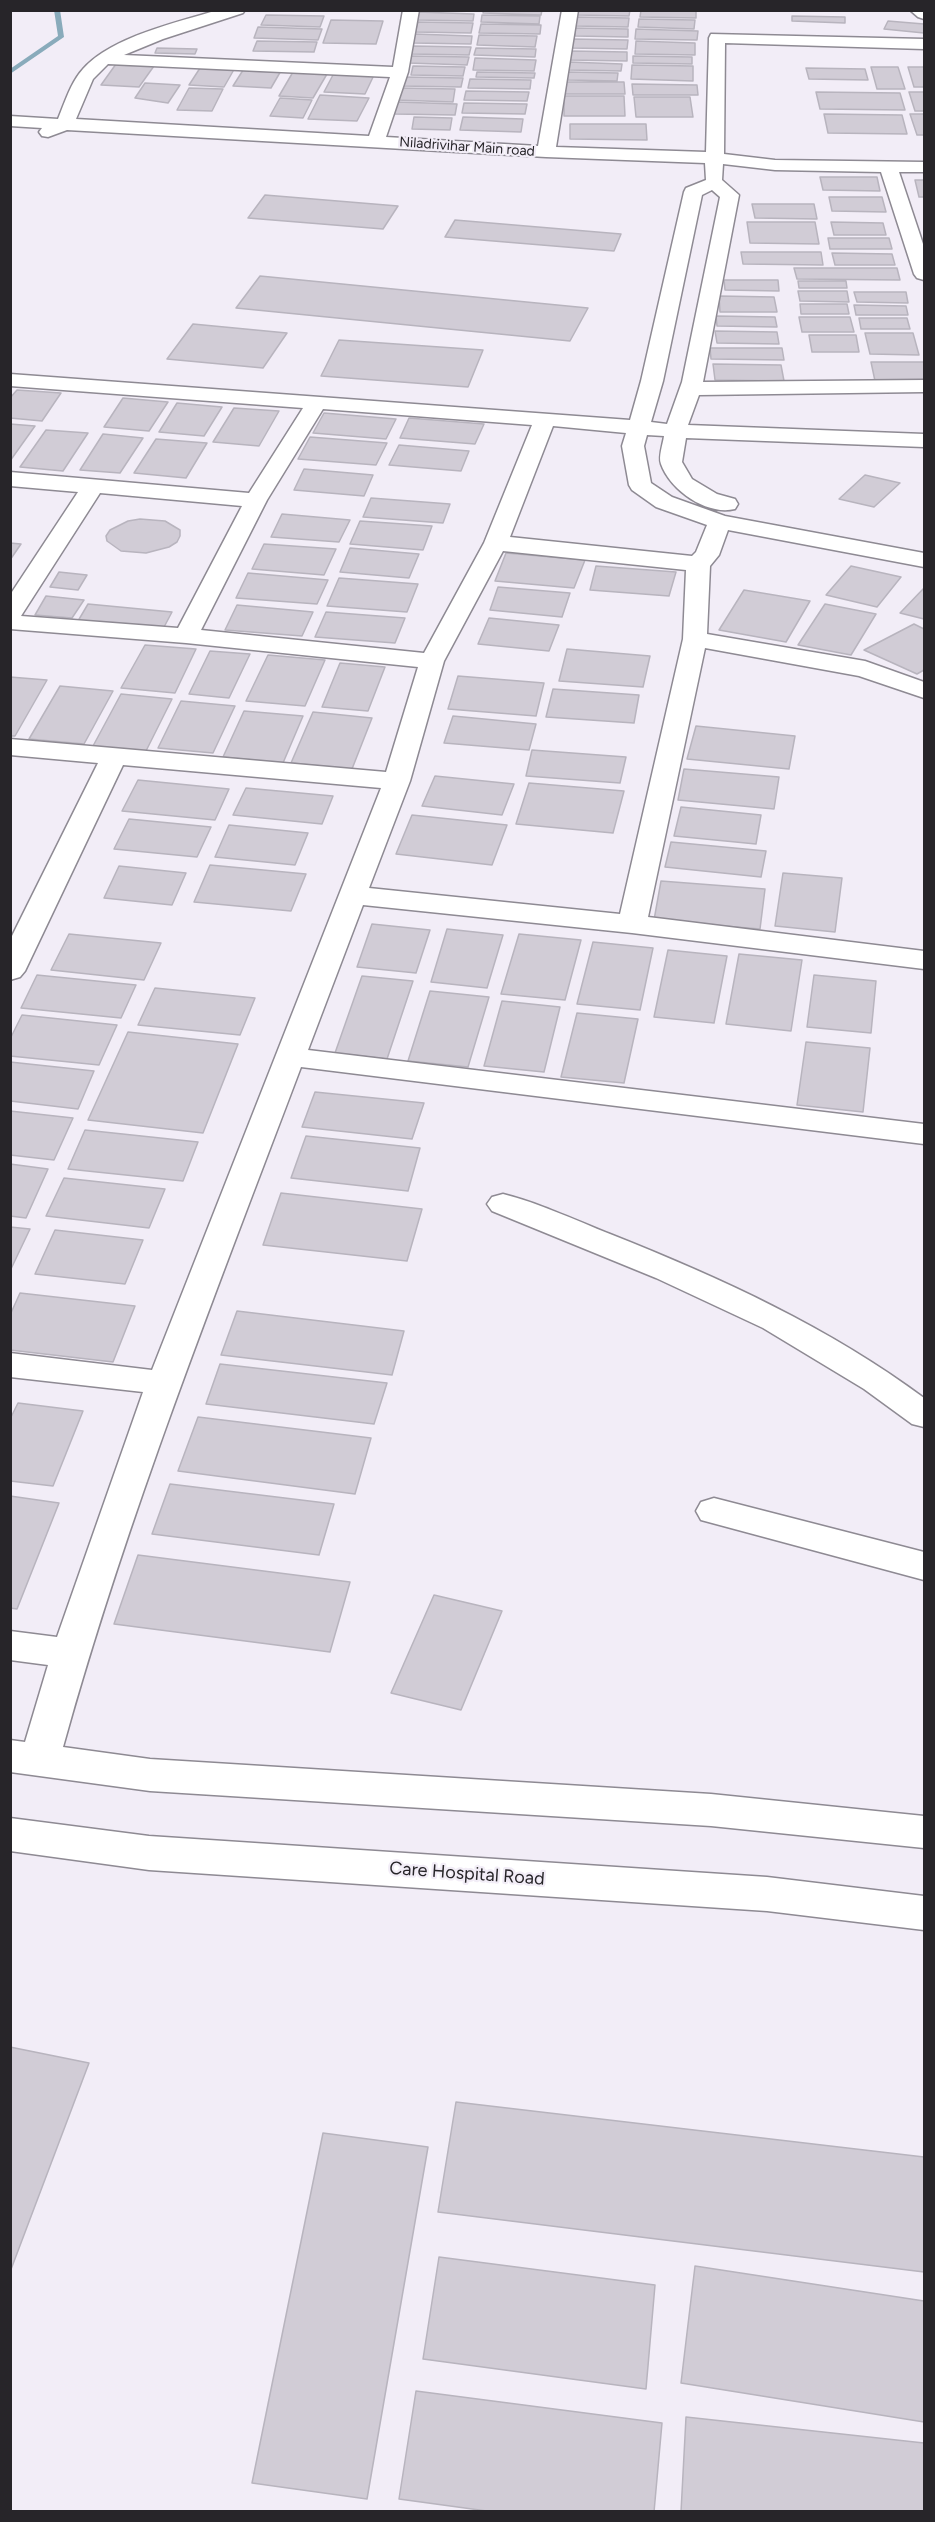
<!DOCTYPE html>
<style>
body{margin:0}
#map{position:relative;width:935px;height:2522px;overflow:hidden;background:#f2edf7;font-family:Figtree,sans-serif}
canvas{display:block}
.frame{position:absolute;inset:0;border:12px solid #272529;pointer-events:none}
</style>
<div id="map">
<canvas width="935" height="2522"></canvas>
<div class="frame"></div>
</div>
<script>
const ctx = document.querySelector('canvas').getContext('2d');
ctx.lineJoin = 'round';
function fillPath(path, color) { ctx.fillStyle = color; ctx.fill(path, 'evenodd'); }
function stroke(path, color, width, dash) { ctx.strokeStyle = color; ctx.lineWidth = width; ctx.lineCap = dash ? 'butt' : 'round'; ctx.setLineDash(dash || []); ctx.stroke(path); }
function label(font, color, halo, rows, align = 'center') {
  ctx.font = font + ' Figtree,sans-serif'; ctx.lineWidth = 4.5; ctx.setLineDash([]); ctx.textBaseline = 'middle'; ctx.strokeStyle = halo; ctx.fillStyle = color; for (const [text, x, y, turn = 0] of rows) {
    ctx.save(); ctx.translate(x, y); ctx.rotate((+turn || 0) * Math.PI / 180); ctx.textAlign = isNaN(turn) ? turn : align; if (halo) ctx.strokeText(text, 0, 0); ctx.fillText(text, 0, 0); ctx.restore();
  }
}
fillPath(new Path2D(`
 M54,10H60L64,37L10,74V69L58,36Z`), '#89abbb');
const building = new Path2D(`
 M484,10H542L541,15L483,13Z
 M578,10H630L629,16L577,15Z
 M641,10H696V18L640,17Z
 M418,12L474,14L473,21L417,20Z
 M266,15L324,16L320,27L261,25Z
 M482,15L540,16L539,24L481,22Z
 M792,16L845,17V23L792,21Z
 M575,17L629,18L628,27L574,26Z
 M639,19L695,20L694,29L638,27Z
 M331,20L383,21L376,44L323,43Z
 M888,21L924,24V33L884,29Z
 M418,22L473,23L471,33L415,32Z
 M481,24L541,25L540,34L479,33Z
 M258,27L322,29L318,40L254,38Z
 M575,28L628,29V37L575,36Z
 M636,29L698,31L697,40L635,39Z
 M415,34L472,36L471,44L413,43Z
 M479,35L537,36L535,47L477,45Z
 M571,39L628,40L627,49L570,48Z
 M257,41L317,42L314,52L253,51Z
 M636,41L695,43V55L635,54Z
 M412,46L471,47L469,55L410,54Z
 M157,48L197,49L195,54L155,53Z
 M476,48L536,49L535,57L474,55Z
 M571,51L627,52V61L570,60Z
 M411,56L469,57L467,65L408,63Z
 M633,56L692,57V64L633,63Z
 M475,58L536,60L534,71L473,70Z
 M569,62L622,64L621,71L568,70Z
 M116,64L154,66L139,87L101,85Z
 M202,65L236,66L224,87L189,85Z
 M632,65L693,66V81L631,79Z
 M413,66L465,67L463,76L411,75Z
 M245,67L282,69L271,88L233,86Z
 M871,67H898L905,89H877Z
 M908,67H924V87H914Z
 M806,68L865,69L868,80L809,79Z
 M293,72L327,74L313,98L279,96Z
 M477,72L535,73L534,78L476,77Z
 M568,72L618,73L617,81L567,80Z
 M334,73L374,75L365,94L324,92Z
 M403,77L463,78L461,87L401,86Z
 M470,79L531,80L530,89L468,88Z
 M564,82H624L625,94H565Z
 M145,83L180,85L168,103L135,98Z
 M632,84L697,85L698,95H633Z
 M189,88L223,89L212,111L177,110Z
 M399,88L455,89L453,102L396,100Z
 M466,91L529,92L527,101L464,100Z
 M816,92L900,93L905,110L820,109Z
 M909,92H924V111H915Z
 M320,95L369,98L357,121L308,119Z
 M564,96H624L625,116H564Z
 M634,97H690L693,117H636Z
 M280,98L312,100L303,118L270,116Z
 M397,102L457,104L455,115L394,114Z
 M464,103L527,104L525,114L462,113Z
 M824,114L902,115L907,134L828,133Z
 M910,114H924V135H917Z
 M414,117L452,118L450,130L412,129Z
 M463,117L523,119L521,132L460,130Z
 M570,124H646L647,140L570,139Z
 M820,177H877L880,191L823,190Z
 M915,180H924V197H919Z
 M265,195L398,206L383,229L248,218Z
 M829,197H882L886,212L832,211Z
 M752,204H814L817,219L755,218Z
 M455,220L621,234L614,251L445,237Z
 M747,222H815L819,244L750,243Z
 M831,222L883,223L886,235H834Z
 M828,238H889L892,249H830Z
 M741,252H821L823,265L743,264Z
 M832,253L892,254L895,265H835Z
 M794,268H897L900,280L797,279Z
 M260,276L588,308L570,341L236,308Z
 M724,280H778L779,291L725,290Z
 M798,281H846L847,288H799Z
 M798,291H847L849,302L800,301Z
 M854,292H906L908,303L857,302Z
 M719,296L774,297L777,312H720Z
 M800,304H847L849,314H801Z
 M854,305L906,306L908,315H856Z
 M716,316L775,317L777,327L717,326Z
 M799,317H850L854,332H802Z
 M859,318H907L910,329H861Z
 M193,324L287,333L263,368L167,359Z
 M715,331L777,332L779,344L717,343Z
 M865,333H913L919,355L870,354Z
 M809,335H856L859,352H812Z
 M339,340L483,350L468,387L321,376Z
 M710,348H782L784,360L711,359Z
 M871,362H924V381H875Z
 M713,364L781,365L784,381L715,380Z
 M17,390L61,393L42,421L10,418V398Z
 M123,398L168,402L149,431L104,427Z
 M177,403L222,407L204,436L159,432Z
 M234,408L279,411L259,446L213,442Z
 M324,413L396,419L386,439L313,433Z
 M409,418L484,424L475,444L400,438Z
 M10,424L35,426L10,461Z
 M46,430L88,433L63,471L20,467Z
 M103,434L143,438L120,473L80,470Z
 M310,437L387,443L376,465L298,459Z
 M156,439L207,443L186,478L134,473Z
 M399,445L469,451L461,471L389,465Z
 M304,469L373,475L364,496L294,490Z
 M865,475L900,483L874,507L839,499Z
 M371,498L450,504L443,523L363,517Z
 M282,514L350,520L339,542L271,537Z
 M140,519L165,521L180,530V536L177,542L169,547L146,553L121,551L107,541L106,536L110,530L128,521Z
 M360,521L432,526L423,550L350,544Z
 M10,543L21,544L10,560Z
 M264,544L336,549L324,575L252,569Z
 M350,548L419,554L409,578L340,572Z
 M506,553L585,560L574,588L495,581Z
 M596,566L676,572L669,596L590,590Z
 M851,566L901,577L877,607L826,595Z
 M59,572L87,575L78,590L50,587Z
 M248,573L328,580L317,604L236,598Z
 M339,578L418,584L407,612L327,606Z
 M498,587L570,593L562,617L490,610Z
 M924,588V619L900,613Z
 M744,590L810,601L786,642L719,630Z
 M46,596L84,600L72,618L35,615Z
 M88,604L172,612L163,629L78,621Z
 M825,604L876,614L851,655L798,645Z
 M237,605L313,612L302,636L225,630Z
 M326,612L405,618L395,643L315,637Z
 M489,618L559,625L549,651L478,644Z
 M914,624L924,629V670L917,674L864,650Z
 M145,645L196,649L175,693L121,688Z
 M567,649L650,656L643,687L559,681Z
 M210,651L250,654L229,698L189,694Z
 M268,655L325,660L305,706L246,701Z
 M340,663L385,667L368,711L322,707Z
 M458,676L544,683L536,716L448,709Z
 M10,677L47,680L15,736H10Z
 M60,686L113,691L84,744L29,739Z
 M553,689L639,695L634,723L546,717Z
 M121,694L172,699L146,751L93,746Z
 M181,701L235,706L213,753L158,748Z
 M244,711L303,716L283,763L223,757Z
 M313,712L372,718L352,769L291,763Z
 M453,716L536,724L529,750L444,743Z
 M696,726L795,736L789,769L687,759Z
 M532,750L626,757L620,783L526,776Z
 M684,769L779,777L774,809L678,800Z
 M435,776L514,784L502,815L422,806Z
 M138,780L229,789L215,820L122,811Z
 M529,783L624,791L613,833L516,824Z
 M246,788L333,796L322,824L233,815Z
 M681,807L761,815L756,844L674,836Z
 M412,815L507,825L492,865L396,854Z
 M129,819L211,827L197,857L114,849Z
 M229,825L308,833L295,865L215,857Z
 M671,842L766,851L761,877L665,867Z
 M210,865L306,874L291,911L194,902Z
 M119,866L186,873L172,905L104,898Z
 M783,873L842,878L835,932L775,926Z
 M661,881L765,889L760,929L654,920Z
 M372,924L430,930L416,973L357,967Z
 M447,929L503,935L487,988L431,982Z
 M69,934L161,943L144,980L51,970Z
 M519,934L581,940L565,1000L501,994Z
 M593,942L653,948L640,1010L577,1004Z
 M668,950L727,956L714,1023L654,1017Z
 M739,954L802,960L791,1031L726,1024Z
 M37,975L136,985L121,1018L21,1008Z
 M814,975L876,981L871,1033L807,1027Z
 M362,976L413,981L387,1059L335,1053Z
 M155,988L255,998L240,1035L138,1025Z
 M430,991L489,997L468,1067L408,1061Z
 M502,1001L560,1007L544,1072L484,1066Z
 M577,1013L638,1019L624,1083L561,1077Z
 M22,1015L117,1025L99,1065L10,1056V1039Z
 M128,1032L238,1044L203,1133L88,1120Z
 M806,1042L870,1048L863,1112L797,1105Z
 M10,1062L94,1071L78,1109L10,1101Z
 M315,1092L424,1103L412,1139L302,1127Z
 M10,1111L73,1118L54,1160L10,1155Z
 M85,1130L198,1142L183,1181L68,1169Z
 M306,1136L420,1148L408,1191L291,1178Z
 M10,1164L48,1169L26,1218L10,1216Z
 M64,1178L165,1189L149,1228L46,1216Z
 M281,1193L422,1209L407,1261L263,1245Z
 M10,1227L30,1229L10,1271Z
 M55,1230L143,1240L125,1284L35,1274Z
 M20,1293L135,1306L113,1362L10,1350V1315Z
 M237,1311L404,1331L392,1375L221,1355Z
 M220,1364L387,1383L374,1424L206,1404Z
 M18,1403L83,1411L53,1486L10,1481V1419Z
 M198,1417L371,1438L355,1494L178,1471Z
 M170,1484L334,1504L319,1555L152,1534Z
 M10,1496L59,1503L17,1609L10,1608Z
 M138,1555L350,1582L330,1652L114,1624Z
 M434,1595L502,1611L461,1710L391,1693Z
 M10,2047L89,2063L10,2272Z
 M456,2102L924,2157V2272L438,2212Z
 M323,2133L428,2147L367,2499L252,2483Z
 M439,2257L655,2285L646,2389L423,2359Z
 M695,2266L924,2301V2422L681,2383Z
 M416,2391L662,2423L654,2512H494L399,2499Z
 M686,2417L924,2443V2512H681Z`);
fillPath(building, '#d1ccd6');
stroke(building, '#b8b4be', 1.5);
const minor = new Path2D(`
 M218,10H245L243,13L163,39L124,55L393,67L403,10H419L408,72L386,137L538,146L562,10H578L556,147L706,152L709,38L711,34L924,39V49L725,43L724,154L775,160L924,162V172H899L924,247V280L917,278L914,274L881,172L775,170L723,164L722,180L739,195L703,382L924,380V392L699,395L688,425L924,434V447L686,438L682,462L692,479L717,494L735,499L738,504L735,509C707,516 670,490 661,464C658,457 663,444 664,436L647,435L644,446L651,483L672,497L725,516L924,553V567L728,530L719,555L710,566L707,634L865,661L924,682V698L859,676L705,648L648,917L924,951V969L632,933L363,905L308,1050L924,1124V1144L301,1067C216,1292 127,1516 63,1747L150,1759L711,1794L924,1816V1848L711,1826L150,1791L10,1772V1740L25,1742L48,1665L10,1660V1631L57,1637L143,1392L10,1377V1353L152,1370L381,788L123,765L25,971L20,977L10,980V940L98,763L10,755V739L386,772L418,667L186,643L10,629V595L78,492L10,486V472L249,493L303,408L10,386V374L630,420L641,381L684,192L686,188L706,180L705,163L546,157L67,130L48,137L42,136L39,132L42,128L10,126V116L58,119C65,102 71,82 83,69C111,37 178,22 218,10ZM108,64L390,77L369,136L76,119L93,79ZM712,190L720,197L682,382L667,424L651,422L663,381L702,195ZM323,409L532,425L484,543L424,653L201,630L267,500ZM553,426L626,433L622,446L629,485L632,490L656,507L707,525L696,552L692,556L510,537ZM100,493L242,506L178,628L21,616ZM503,551L686,570L683,639L620,914L369,888L410,781L444,661Z
 M910,10H924V19L918,17Z
 M503,1194C539,1203 575,1220 610,1234C721,1278 828,1327 924,1398V1427L912,1424L864,1389L763,1328L656,1278L492,1211L487,1204L492,1197Z
 M714,1498L924,1552V1580L701,1520L696,1511L701,1502Z
 M10,1818L149,1836L767,1877L924,1896V1930L767,1911L149,1870L10,1851Z`);
stroke(minor, '#8e8a93', 3);
fillPath(minor, '#fff');
label('14px', '#272529', '#f2edf7', [
 ["Niladrivihar Main road",467,147,4]
]);
label('18px', '#272529', '#f2edf7', [
 ["Care Hospital Road",467,1874,4]
]);
</script>
